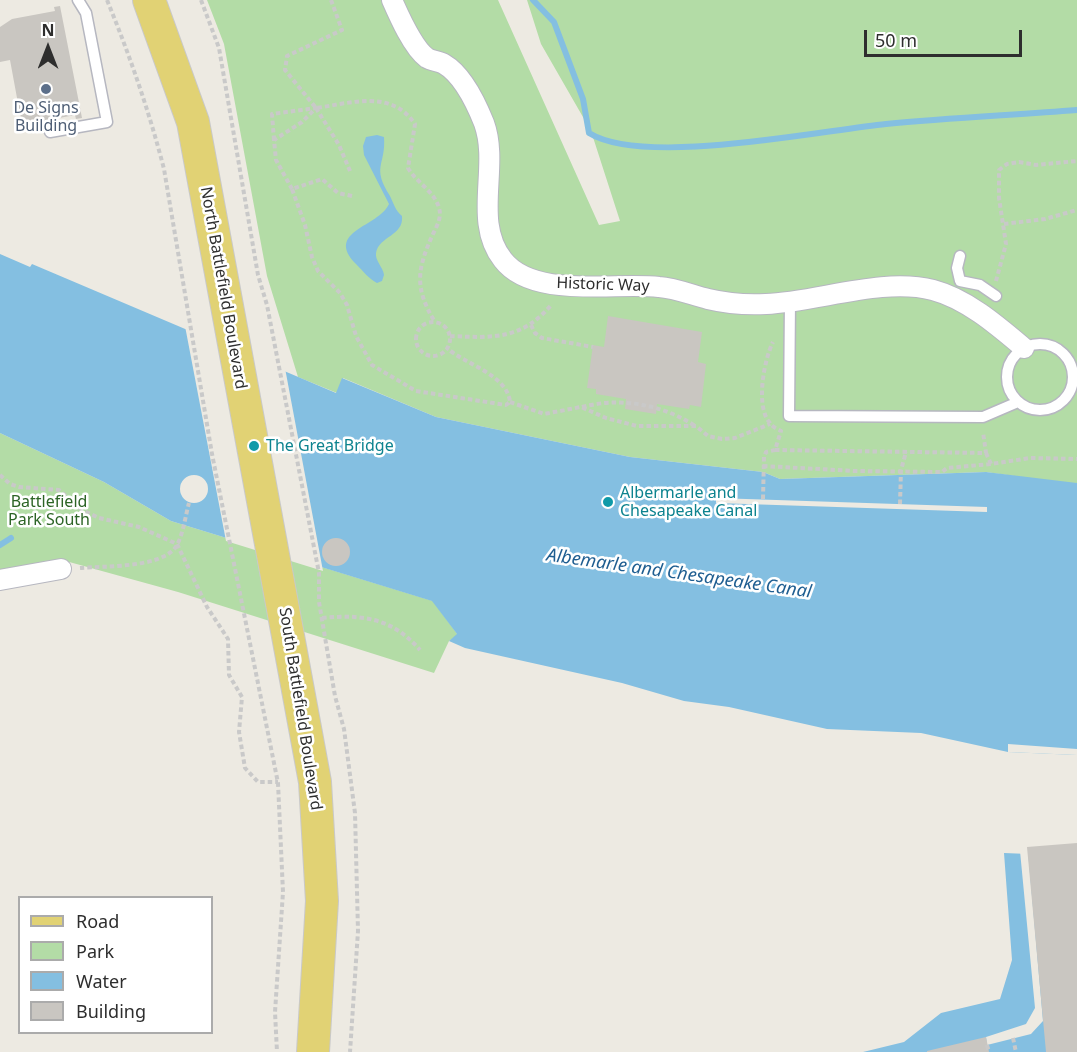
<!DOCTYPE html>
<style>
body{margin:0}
#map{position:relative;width:1077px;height:1052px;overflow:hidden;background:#edeae2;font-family:"Noto Sans",sans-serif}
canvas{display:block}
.legend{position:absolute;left:18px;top:896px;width:195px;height:138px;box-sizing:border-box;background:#fff;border:2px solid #ababab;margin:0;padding:8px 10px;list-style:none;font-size:18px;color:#2e2e2e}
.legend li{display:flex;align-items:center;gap:12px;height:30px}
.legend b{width:30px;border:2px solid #ababab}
.north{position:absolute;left:18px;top:18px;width:60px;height:60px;-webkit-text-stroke:4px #fff;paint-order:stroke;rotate:0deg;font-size:16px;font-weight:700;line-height:24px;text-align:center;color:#2e2e2e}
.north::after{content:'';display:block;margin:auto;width:21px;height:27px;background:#2e2e2e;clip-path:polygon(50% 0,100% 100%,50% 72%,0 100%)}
.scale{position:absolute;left:864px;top:30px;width:158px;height:27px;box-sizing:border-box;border:3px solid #2e2e2e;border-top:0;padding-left:8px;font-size:18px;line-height:21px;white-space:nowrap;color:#2e2e2e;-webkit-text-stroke:4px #fff;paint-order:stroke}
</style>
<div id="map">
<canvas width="1077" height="1052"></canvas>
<ul class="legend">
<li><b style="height:8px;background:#e1d274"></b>Road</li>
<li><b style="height:16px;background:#b3dca6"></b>Park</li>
<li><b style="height:16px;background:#84bfe1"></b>Water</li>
<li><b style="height:16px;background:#c9c6c1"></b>Building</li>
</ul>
<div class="north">N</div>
<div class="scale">50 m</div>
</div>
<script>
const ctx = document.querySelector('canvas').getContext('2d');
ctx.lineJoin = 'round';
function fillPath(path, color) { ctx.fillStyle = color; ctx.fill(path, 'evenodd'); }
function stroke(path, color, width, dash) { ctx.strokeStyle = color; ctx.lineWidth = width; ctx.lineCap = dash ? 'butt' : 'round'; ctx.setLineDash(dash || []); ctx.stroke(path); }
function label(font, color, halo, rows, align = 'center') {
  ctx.font = font + ' "Noto Sans",sans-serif'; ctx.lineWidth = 5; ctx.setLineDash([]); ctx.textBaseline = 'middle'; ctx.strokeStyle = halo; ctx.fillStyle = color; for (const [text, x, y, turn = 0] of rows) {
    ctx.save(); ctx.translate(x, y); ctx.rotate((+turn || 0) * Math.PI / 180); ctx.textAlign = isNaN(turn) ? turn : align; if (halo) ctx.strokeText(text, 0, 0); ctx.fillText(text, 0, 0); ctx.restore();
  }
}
fillPath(new Path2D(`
 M207,0H498L599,225L620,221L591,131L541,44L527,0H1077V485L986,472L780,479L763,472L630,457L436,417L343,378L337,393L298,377L267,276L224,44Z
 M0,433L104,482L171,521L433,601L458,635L449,641L434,673L178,592L62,560L0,570Z`), '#b3dca6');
fillPath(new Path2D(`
 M377,135L384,137C386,166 371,166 390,196C394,204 395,210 402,216C404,236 379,236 376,253C375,261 383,267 384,275L382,281L377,283C369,279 363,271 356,264C324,231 379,227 389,204L364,155L363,146L366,137Z
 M0,254L30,267L32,264L336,393L342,378L436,417L630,457L763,472L780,479L986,472L1077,483V755L1008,752L921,733L827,729L729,707L684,701L622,683L465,648L449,641L457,634L432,601L171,521L104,482L0,433Z
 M1004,853L1077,856V1052H863L904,1042L941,1013L1000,999L1012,960Z`), '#84bfe1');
fillPath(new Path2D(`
 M185,326L285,368L323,571L226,541Z
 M180 489a14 14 0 1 1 28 0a14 14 0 1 1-28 0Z
 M716,498L987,507V512L716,503Z
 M1008,744L1077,749V755L1008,752Z
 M1020,851H1028L1043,1021L1031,1034L987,1045L986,1037L1026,1024L1035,1008Z`), '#edeae2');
stroke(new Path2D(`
 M533,0L554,22L583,99L589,133C644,167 817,131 886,124C949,118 1013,115 1077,110
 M0,545L11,538`), '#84bfe1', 6);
fillPath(new Path2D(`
 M60,6L82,118L76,119L75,115L22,125L10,60L0,62V27L12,19L55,11L54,7Z
 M608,316L702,332L698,362L706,364L701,407L690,405L689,409L657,404L656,414L625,409L626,399L596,394V389L587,388L593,345L604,347Z
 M322 552a14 14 0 1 1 28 0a14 14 0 1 1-28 0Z
 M1077,843V1052H1046L1027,847Z
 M986,1037L989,1052H927V1051Z`), '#c9c6c1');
const lane = new Path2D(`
 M50,132L107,122L86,13L78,0
 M960,256L957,268L960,281L980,285L996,296
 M790,301L789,416L983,417L1018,402
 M1007 377a33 33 0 1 1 66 0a33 33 0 1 1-66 0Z`);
const street = new Path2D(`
 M392,0C399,16 413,48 427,58C432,61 439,61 444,64C463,75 476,103 484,123C500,167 472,221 503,260C533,299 615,282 659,287C675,288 692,295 708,299C725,303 748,305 766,304C818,302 882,277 933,290C967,299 998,326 1024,348
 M0,580L61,569`);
const primary = new Path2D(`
 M149,0L193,122L315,782L322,901L313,1052`);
stroke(lane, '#b6b7c0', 13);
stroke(street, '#b6b7c0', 22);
stroke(primary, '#c9c9c9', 34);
stroke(new Path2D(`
 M107,0C130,56 149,111 164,169L212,454L278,783L283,892L275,1012L277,1052
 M201,0L219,48L258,275L267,305L319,573V602L335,696L344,729L355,813L358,931L350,1052
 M331,0L342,30L287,56L285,70L316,108C352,103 391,89 415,124L408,168C416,182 435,192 439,208C442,217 437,226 433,234C417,269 414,288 435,322
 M316,108L339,145L350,171
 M274,140L272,114L316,108L302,122L274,140L276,160L292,189
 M352,196L338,193L322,179L292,189L305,225L312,257L318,271L340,293L347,305L356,336L372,365L416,391L506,405L510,402C507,374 464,364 447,348
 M1004,224L1045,219L1077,210
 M996,281L1006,244L999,198V170L1007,164L1019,162L1036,165L1077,161
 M416 339a17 17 0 1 1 34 0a17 17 0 1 1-34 0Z
 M531,325L535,333L542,338L593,347
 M450,336C493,338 522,340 552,304
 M510,402L544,414L581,407L606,418L637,426H696L708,436L722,439L735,438L770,424
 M582,407C619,397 662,404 695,426
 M775,450L986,453L983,432
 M986,453L991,464L1030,458L1077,459
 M763,466L855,471L942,472L947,468L991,464
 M0,475L10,484L19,487L59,490L82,510L99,518L139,527L177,544L207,607L228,639L229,675L242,697L239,732L245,768L258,782H278
 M763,499L764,457L766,452L775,450L781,431C778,429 772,427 770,423C755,407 764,360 773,342
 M900,504L901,470L906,452
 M80,568C104,566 159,568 175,548C183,537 185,517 189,503
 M322,618C363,614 392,618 420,650
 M1013,1038L1016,1052
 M987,1045L989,1052`), '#c9c9c9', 4, [4.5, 3]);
stroke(lane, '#fff', 10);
stroke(street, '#fff', 20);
stroke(primary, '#e1d274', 32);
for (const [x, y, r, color] of [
 [46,89,6,"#5c6f8a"],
 [254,446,6,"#0f9aa8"],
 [608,502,6,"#0f9aa8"]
]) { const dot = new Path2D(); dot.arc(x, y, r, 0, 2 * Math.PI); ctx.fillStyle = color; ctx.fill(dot); stroke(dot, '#fff', 2); }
label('16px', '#4e5e75', '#fff', [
 ["De Signs",46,108],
 ["Building",46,126]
]);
label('16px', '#2e2e2e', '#fff', [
 ["Historic Way",603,285,2],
 ["North Battlefield Boulevard",223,288,80],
 ["South Battlefield Boulevard",300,709,81]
]);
label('16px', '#0d838f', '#fff', [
 ["The Great Bridge",266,446],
 ["Albermarle and",620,493],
 ["Chesapeake Canal",620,511]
], 'left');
label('16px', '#2c6425', '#fff', [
 ["Battlefield",49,502],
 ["Park South",49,520]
]);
label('italic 18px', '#1f5e91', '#fff', [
 ["Albemarle and Chesapeake Canal",679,574,8]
]);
</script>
